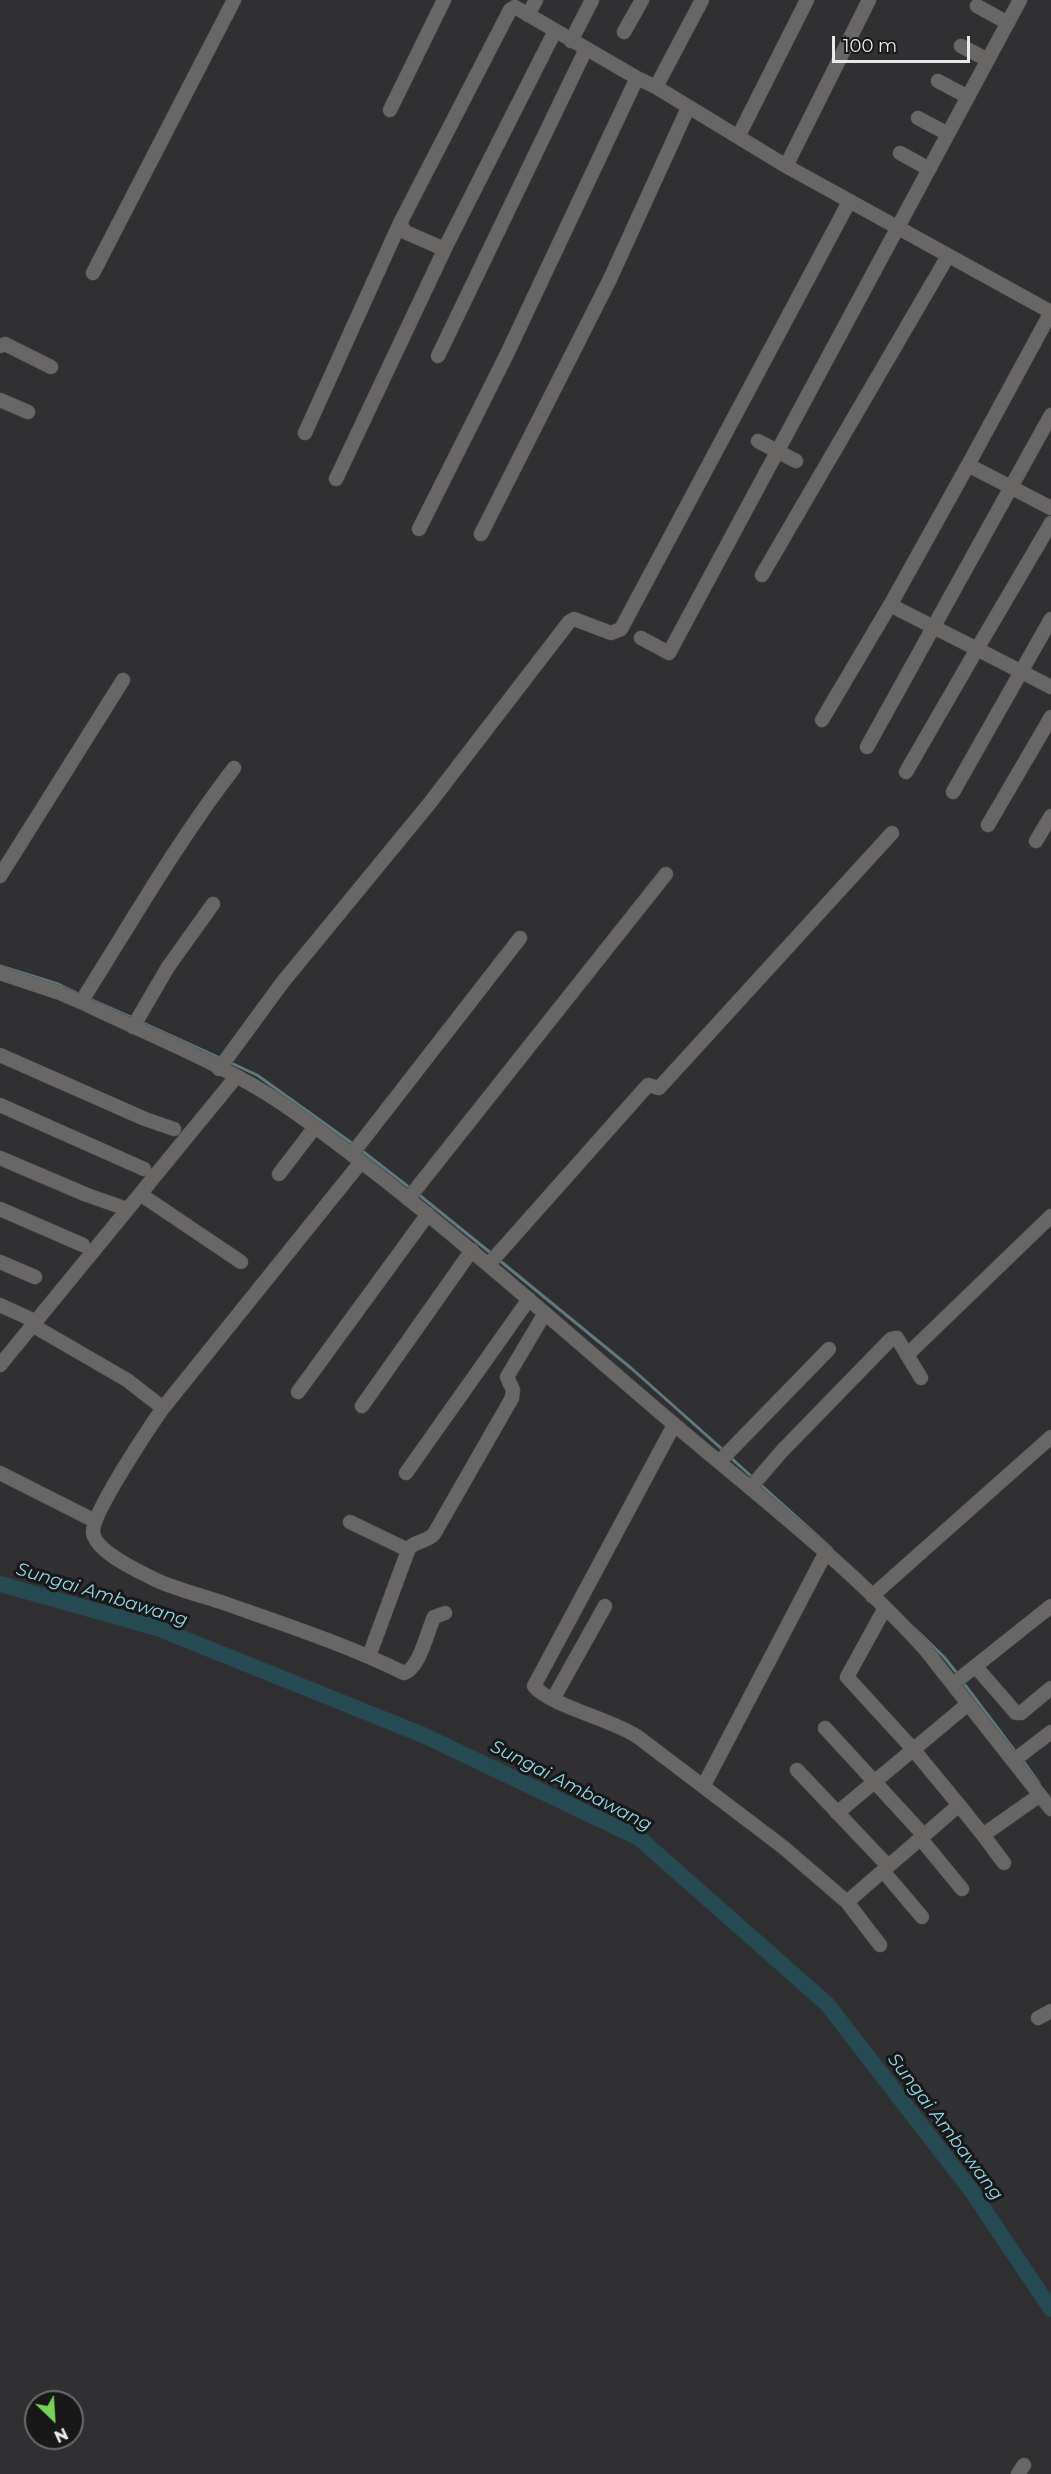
<!DOCTYPE html>
<style>
body{margin:0}
#map{position:relative;width:1051px;height:2474px;overflow:hidden;background:#302f32;font-family:Montserrat,sans-serif}
canvas{display:block}
.north{position:absolute;left:24px;top:2390px;width:60px;height:60px;box-sizing:border-box;background:#181819;border:2px solid #6c6b6d;border-radius:50%;rotate:155deg;font-size:16px;font-weight:700;line-height:24px;text-align:center;color:#e9e8ea}
.north::after{content:'';display:block;margin:auto;width:21px;height:27px;background:#79d157;clip-path:polygon(50% 0,100% 100%,50% 72%,0 100%)}
.scale{position:absolute;left:832px;top:36px;width:138px;height:27px;box-sizing:border-box;border:3px solid #e9e8ea;border-top:0;padding-left:8px;font-size:18px;line-height:21px;white-space:nowrap;color:#e9e8ea;-webkit-text-stroke:4px #181819;paint-order:stroke}
</style>
<div id="map">
<canvas width="1051" height="2474"></canvas>
<div class="north">N</div>
<div class="scale">100 m</div>
</div>
<script>
const ctx = document.querySelector('canvas').getContext('2d');
ctx.lineJoin = 'round';
function stroke(path, color, width, dash) { ctx.strokeStyle = color; ctx.lineWidth = width; ctx.lineCap = dash ? 'butt' : 'round'; ctx.setLineDash(dash || []); ctx.stroke(path); }
function label(font, color, halo, rows, align = 'center') {
  ctx.font = font + ' Montserrat,sans-serif'; ctx.lineWidth = 6; ctx.setLineDash([]); ctx.textBaseline = 'middle'; ctx.strokeStyle = halo; ctx.fillStyle = color; for (const [text, x, y, turn = 0] of rows) {
    ctx.save(); ctx.translate(x, y); ctx.rotate((+turn || 0) * Math.PI / 180); ctx.textAlign = isNaN(turn) ? turn : align; if (halo) ctx.strokeText(text, 0, 0); ctx.fillText(text, 0, 0); ctx.restore();
  }
}
stroke(new Path2D(`
 M0,966L58,984L81,995
 M90,999L133,1018
 M141,1022L220,1058
 M229,1062L257,1075L353,1144
 M361,1150L410,1188
 M418,1194L492,1254
 M499,1260L631,1368L723,1450
 M730,1457L751,1476
 M762,1486L831,1548
 M914,1628L944,1657L956,1672
 M965,1685L1014,1750
 M1024,1762L1039,1783`), '#60797f', 3);
stroke(new Path2D(`
 M0,1584L157,1628L423,1735L639,1838L827,2004L971,2190L1051,2309`), '#254a51', 16);
const minor = new Path2D(`
 M977,6L1008,23
 M528,15L536,0
 M624,32L642,0
 M571,41L592,0
 M961,46L988,60
 M938,81L968,97
 M656,87L702,0
 M390,110L444,0
 M918,118L948,134
 M738,137L807,0
 M900,153L929,169
 M786,166L869,0
 M444,249L405,232L400,223L510,10L515,7L637,78
 M93,273L234,0
 M0,346L5,344L51,367
 M438,356L586,49
 M0,400L28,412
 M305,433L400,223
 M758,441L796,461
 M968,465L1051,312
 M336,479L448,242L555,31
 M419,529L506,356L637,78L656,87L786,166L1051,312
 M481,534L610,279L688,108
 M762,575L948,256
 M890,605L977,649L1051,523
 M641,638L669,653L1020,0
 M822,720L893,600L968,465L1051,508
 M867,747L1051,415
 M906,772L977,649L1051,687
 M953,792L1051,619
 M988,825L1051,717
 M1036,841L1051,816
 M0,876L123,680
 M0,973L60,993L81,1002C143,1032 211,1059 269,1095C310,1121 347,1151 386,1181C479,1254 567,1333 656,1409C748,1488 844,1560 925,1649L1051,1809
 M81,1002C131,923 177,842 234,768
 M133,1027L168,967L213,904
 M0,1055L145,1119L174,1129
 M219,1069L282,983L429,804L569,622L574,619L611,633L621,629L849,202
 M0,1105L144,1169
 M352,1154L520,938
 M0,1158L87,1195L127,1209
 M361,1162L163,1408C149,1428 93,1512 93,1531C93,1551 140,1572 156,1580C176,1589 199,1595 221,1602C283,1624 345,1644 404,1673C420,1668 427,1632 434,1617L445,1613
 M279,1174L315,1127
 M140,1194L241,1262
 M408,1199L666,874
 M0,1209L83,1245
 M0,1262L35,1277
 M489,1264L648,1085L659,1088L892,833
 M0,1305L35,1321
 M32,1325L127,1380L163,1408
 M907,1355L1051,1216
 M0,1365L236,1077
 M298,1392L428,1214
 M362,1406L472,1250
 M674,1425L534,1686C550,1706 612,1719 638,1737L783,1847L847,1902
 M719,1462L829,1349
 M0,1473L95,1521
 M406,1473L529,1299
 M751,1487L782,1451L891,1339L897,1338L921,1378
 M350,1522L408,1550
 M872,1596L1051,1437
 M885,1608L847,1677L912,1748L959,1805
 M369,1656L409,1548C417,1540 427,1542 434,1534L512,1398L513,1390L507,1377L545,1313
 M976,1667L1016,1713H1021L1051,1688
 M953,1684L1051,1606
 M553,1699L605,1606
 M825,1728L918,1829
 M1013,1761L1051,1732
 M797,1770L888,1866
 M704,1785L826,1552
 M837,1813L968,1704
 M983,1835L1004,1863
 M920,1838L962,1889
 M883,1871L922,1917
 M880,1945L847,1902L959,1805L983,1835L1040,1795
 M1038,2018L1051,2011
 M1018,2474L1024,2465`);
stroke(minor, '#4e4d4f', 15);
stroke(minor, '#686766', 14);
label('italic 18px', '#8fd7e5', '#181819', [
 ["Sungai Ambawang",102,1595,17],
 ["Sungai Ambawang",571,1786,27],
 ["Sungai Ambawang",945,2127,53]
]);
</script>
